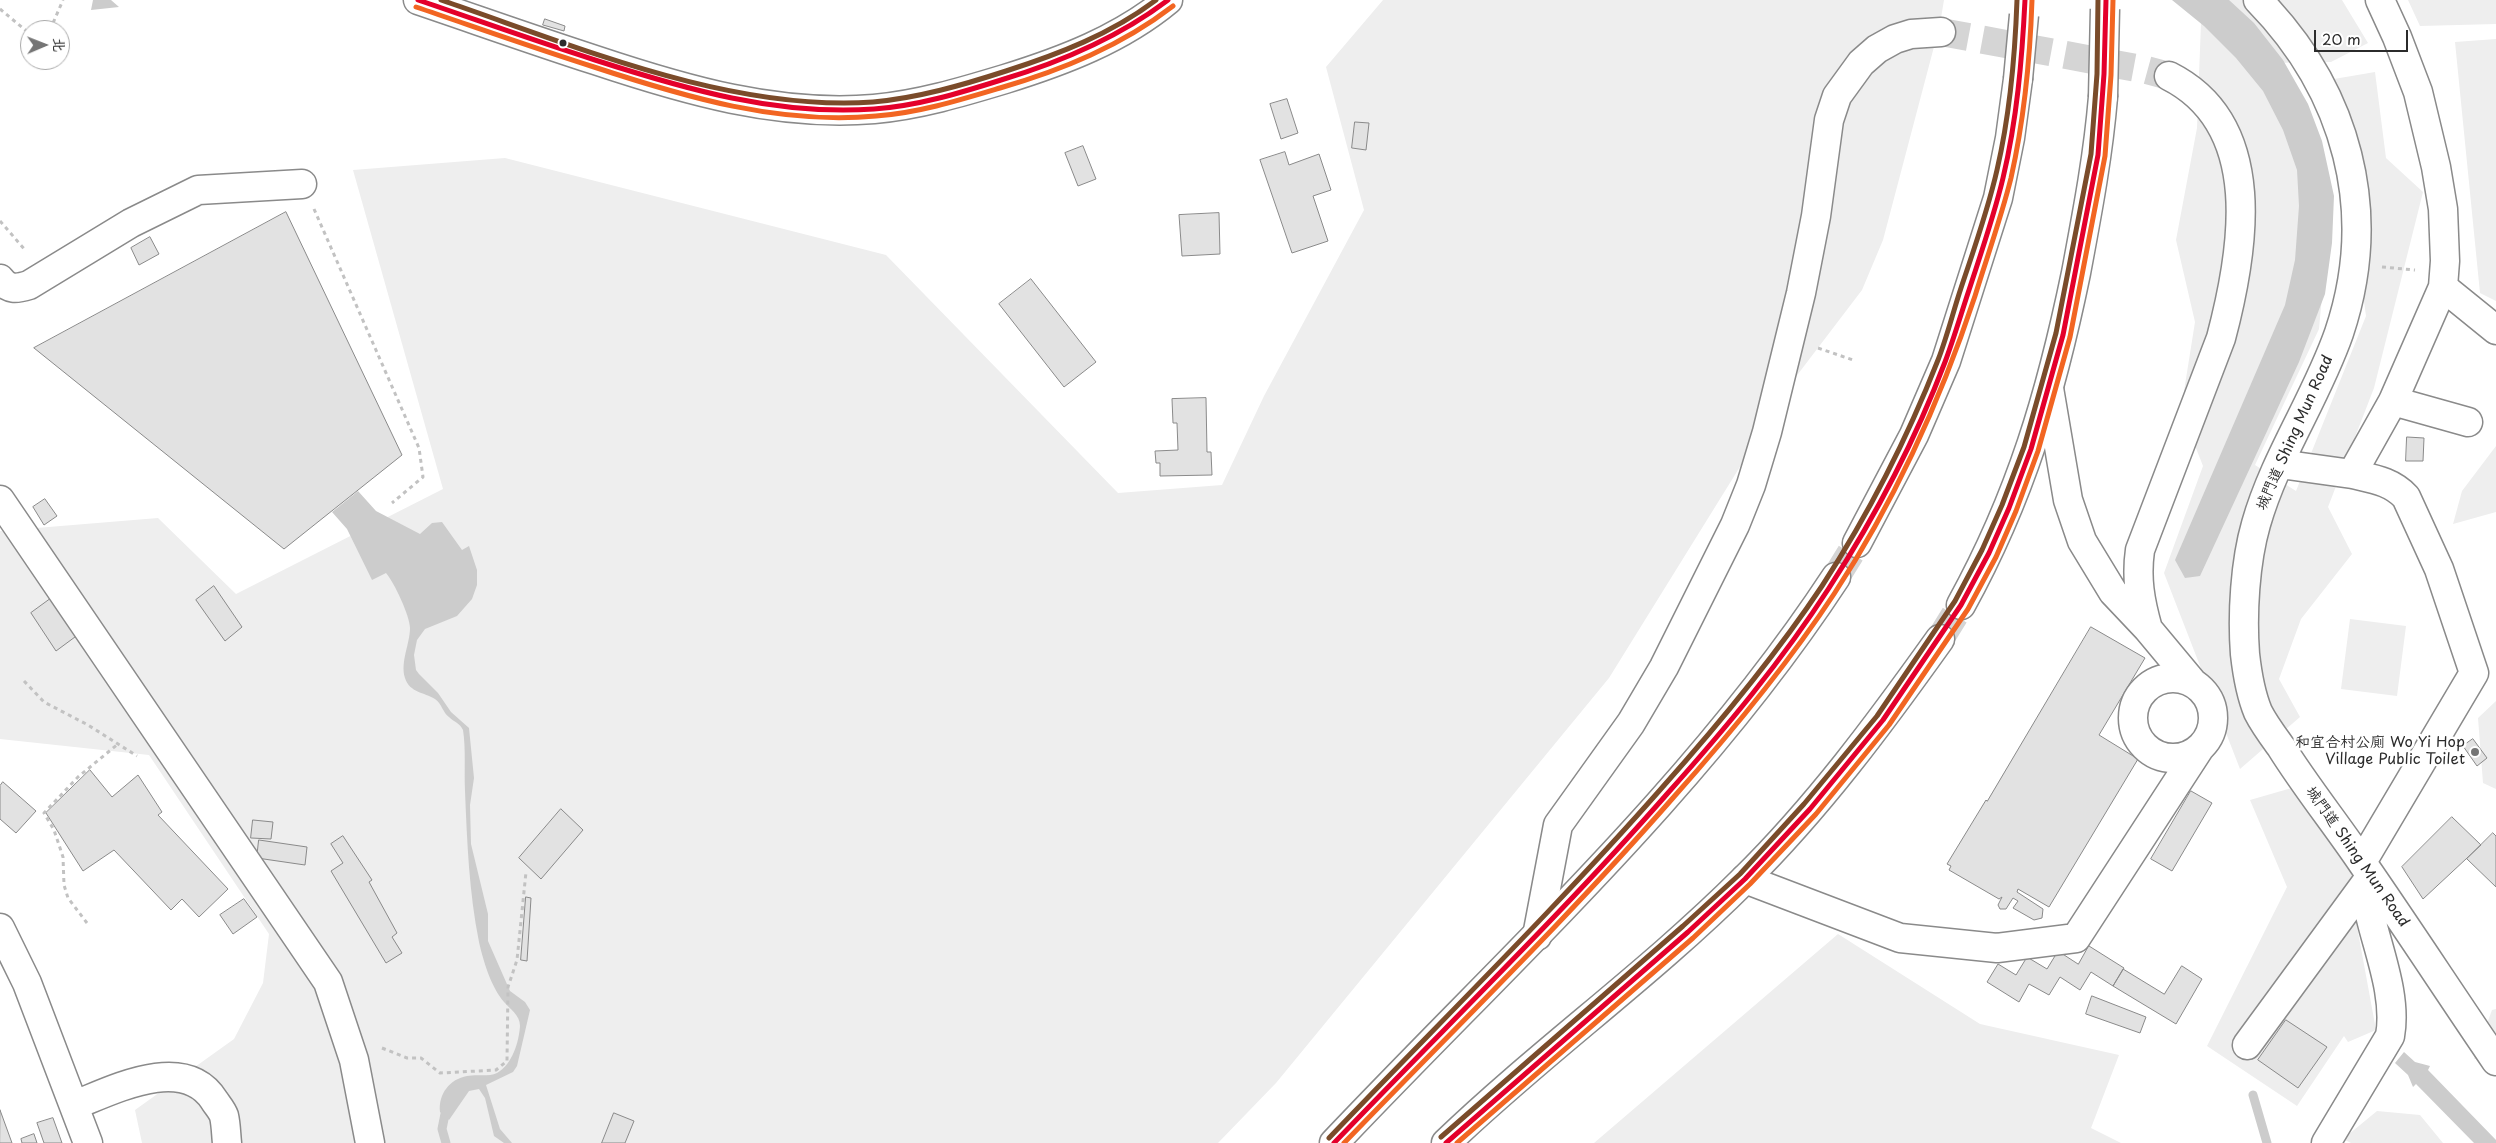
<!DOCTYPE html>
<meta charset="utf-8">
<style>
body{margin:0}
#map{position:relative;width:2496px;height:1143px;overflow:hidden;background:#fff;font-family:"Playpen Sans","LXGW WenKai TC",sans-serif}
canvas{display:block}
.north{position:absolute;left:20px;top:20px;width:50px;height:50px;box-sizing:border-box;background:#fff;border:1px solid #aaa;border-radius:50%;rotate:89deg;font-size:14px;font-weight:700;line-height:20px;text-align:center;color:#2b2b2b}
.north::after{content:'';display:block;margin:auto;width:18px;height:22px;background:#757575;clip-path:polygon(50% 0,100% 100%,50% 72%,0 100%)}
.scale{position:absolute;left:2314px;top:30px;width:94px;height:22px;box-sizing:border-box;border:2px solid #2b2b2b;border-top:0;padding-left:6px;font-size:15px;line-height:18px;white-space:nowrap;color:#2b2b2b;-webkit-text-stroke:4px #fff;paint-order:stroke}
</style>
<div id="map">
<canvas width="2496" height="1143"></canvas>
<div class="north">北</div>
<div class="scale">20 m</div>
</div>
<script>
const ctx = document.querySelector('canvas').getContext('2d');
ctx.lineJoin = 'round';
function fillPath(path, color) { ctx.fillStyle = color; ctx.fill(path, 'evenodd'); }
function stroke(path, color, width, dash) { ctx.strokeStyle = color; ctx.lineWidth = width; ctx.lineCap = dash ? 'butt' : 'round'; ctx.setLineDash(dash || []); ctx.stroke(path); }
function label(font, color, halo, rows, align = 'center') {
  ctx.font = font + ' "Playpen Sans","LXGW WenKai TC",sans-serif'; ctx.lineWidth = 5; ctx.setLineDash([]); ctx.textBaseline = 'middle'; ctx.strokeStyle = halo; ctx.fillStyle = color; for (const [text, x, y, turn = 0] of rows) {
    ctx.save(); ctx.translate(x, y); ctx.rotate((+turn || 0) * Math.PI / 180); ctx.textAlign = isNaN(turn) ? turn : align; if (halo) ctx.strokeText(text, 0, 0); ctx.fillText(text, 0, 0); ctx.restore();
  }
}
fillPath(new Path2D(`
 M1383,0H1944L1940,24L1883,240L1862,290L1795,378L1609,678L1276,1083L1218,1143H142L135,1110L234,1039L263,983L269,934L149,755L0,739V531L158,518L236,594L443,489L353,170L505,158L886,255L1118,493L1222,485L1264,396L1364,210L1326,67Z
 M2205,0H2342L2368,43L2331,62L2273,63L2329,219L2319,329L2255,465L2296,491L2366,316L2334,79L2375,72L2386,158L2423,192L2374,388L2328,507L2352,554L2301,619L2279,679L2300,717L2240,769L2164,573L2203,466L2181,410L2195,322L2176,240L2197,128L2201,23Z
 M2408,0H2496V24L2420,26Z
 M2496,39V301L2480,293L2455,42Z
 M2496,446V512L2453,524L2462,491Z
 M2350,619L2406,626L2397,696L2341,689Z
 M2496,701V789L2483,783L2478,718Z
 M2302,785L2368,898L2354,910L2376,1030L2348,1042L2344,1036L2297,1106L2207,1046L2287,887L2250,800Z
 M1838,934L1980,1024L2119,1055L2091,1128L2121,1143H1594Z
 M2496,1009V1055L2474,1059L2492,1010Z
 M2377,1111L2420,1115L2443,1143H2351L2343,1139Z`), '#eee');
fillPath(new Path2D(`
 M93,0H111L119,7L91,10Z
 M2172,0H2229L2254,23L2283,60L2308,104L2322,141L2334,196L2332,243L2325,294L2299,362L2200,576L2185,578L2175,560L2285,305L2295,260L2299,206L2297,170L2283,130L2263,91L2236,58L2204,26Z
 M358,491L376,511L420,534L432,523L442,522L462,550L469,546L477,570V585L472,599L457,616L425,629L417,640L414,655L416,670L419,674L438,693L451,712L469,728L474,778L470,805L471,844L488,914V941L510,991L525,1002L530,1010L517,1066L513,1072L486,1085L500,1129L512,1143H504L494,1136L485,1098L479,1089L469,1091L449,1120L440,1112C438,1094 450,1079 467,1076C476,1074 489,1077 497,1073C512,1065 519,1042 520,1026C520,1015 510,1009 504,1002C491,987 483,960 479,942C469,893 467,841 465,791C464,771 466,749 463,730C460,723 454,722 449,717C443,713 442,704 435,699C424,692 410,693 405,678C400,662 410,644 410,628C410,616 394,582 386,573L372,580L347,529L332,512Z
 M2404,1052L2415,1062L2430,1066L2428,1070L2496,1140V1143H2474L2416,1084L2413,1087L2408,1075L2395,1063Z`), '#ccc');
stroke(new Path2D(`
 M2253,1095L2267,1143
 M446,1143L442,1129L447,1104`), '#ccc', 9);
const building = new Path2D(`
 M545,19L565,26L564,31L543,25Z
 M1287,99L1298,133L1281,139L1270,104Z
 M1355,122L1369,123L1366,150L1352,148Z
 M1083,146L1096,179L1078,186L1065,153Z
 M1285,152L1289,165L1319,154L1331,190L1313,196L1328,241L1292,253L1260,160Z
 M286,212L402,455L284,549L34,348Z
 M1219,213L1220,254L1182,256L1179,215Z
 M150,237L159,254L139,265L131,248Z
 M1031,279L1096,362L1064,387L999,304Z
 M1206,398L1207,452H1211L1212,475L1160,476V463H1156L1155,451L1178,450L1177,423H1173L1172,399Z
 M2407,437L2424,438L2423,461H2406Z
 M45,499L57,516L44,525L33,507Z
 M214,586L242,627L225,641L196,600Z
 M53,597L79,634L56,651L31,613Z
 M2091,627L2145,658L2099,735L2138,759L2049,907L2018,889L2017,892L2043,909L2042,918L2034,920L2013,908L2018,901L2013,898L2006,909H2000L1998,905L2002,897L1999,899L1949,870L1951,866L1947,864L1986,800L1987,801Z
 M2473,739L2487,758L2477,766L2463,746Z
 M90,770L112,797L138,775L162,812L158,815L228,889L199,917L182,899L171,910L114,850L83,871L46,813Z
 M3,782L36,811L16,833L0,819V786Z
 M2191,791L2212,803L2172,871L2151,859Z
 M561,809L583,830L541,879L519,858Z
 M2452,817L2481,845L2423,899L2402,867Z
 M253,820L273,822L271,839L251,838Z
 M2493,833L2496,836V887L2467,859Z
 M343,836L372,880L369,882L397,933L392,937L402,953L386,963L331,871L343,863L331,844Z
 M259,840L307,847L305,865L257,858Z
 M526,897L531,898L527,961L521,960Z
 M244,899L257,917L233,934L220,915Z
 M2089,946L2124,968L2113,986L2091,972L2080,990L2060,977L2049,995L2029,984L2019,1002L1987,982L1998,964L2016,975L2027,957L2047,969L2058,951L2078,964Z
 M2182,966L2202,979L2176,1024L2113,986L2123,969L2164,994Z
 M2092,996L2146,1017L2140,1033L2086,1014Z
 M2286,1020L2327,1047L2298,1088L2258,1060Z
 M0,1110L12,1143H0Z
 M614,1113L634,1121L625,1143H602Z
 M53,1118L62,1143H44L37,1123Z
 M34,1134L37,1143H22L21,1139Z`);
fillPath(building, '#e2e2e2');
stroke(building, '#8a8a8a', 1);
stroke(new Path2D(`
 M1941,32L2147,70L2169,76`), '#d5d5d5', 28, [28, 14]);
stroke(new Path2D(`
 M1836,577L1857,543
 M1940,639L1961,605`), '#d5d5d5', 28, [28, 14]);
const minor = new Path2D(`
 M2258,0C2347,91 2380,211 2339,333C2316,399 2275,457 2256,524C2245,562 2242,614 2245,654C2247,672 2251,695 2258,712C2264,724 2273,736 2281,747C2306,787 2336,824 2363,864C2408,929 2451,995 2496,1061
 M0,279C9,290 16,289 29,285L131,223L198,190L302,184
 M2443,287L2496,330
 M2049,388L2068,500L2082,541L2113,592L2148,629L2193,683
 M2393,401L2468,422
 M2280,464L2352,474
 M0,500L328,982L354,1060L370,1143
 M2148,629C2140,601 2136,578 2140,550L2221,338C2244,251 2266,125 2169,76
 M2133 718a40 40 0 1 1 80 0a40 40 0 1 1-80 0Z
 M2362,862L2474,673L2439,569L2406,497C2391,481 2373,479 2352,474L2393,401L2443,287L2445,261L2443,209L2436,167L2418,92L2397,37L2380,0
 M1745,879L1900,938L1997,948L2076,938L2199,749
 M0,928L27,983L88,1143
 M1537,936L1558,825L1631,723L1664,667L1735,525L1751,485L1767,432L1801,293L1816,216L1829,120L1837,96L1861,63L1877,49L1895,39L1911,34L1941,32
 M2247,1045L2371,876
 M75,1105C113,1090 184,1053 214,1100C217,1105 222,1110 224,1116C226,1124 226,1134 227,1143
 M2326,1143L2390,1036C2397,997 2379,953 2370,915V905L2376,883`);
const major = new Path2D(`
 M418,0C477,20 536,41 595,60C685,90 777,117 874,109C919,105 962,92 1005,79C1063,61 1121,39 1168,0`);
const highway = new Path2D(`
 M1857,543L1914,435L1946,361L1998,198L2010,138L2018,79
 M1961,605C2021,496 2051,394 2076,273C2087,214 2098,157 2103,97
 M1334,1143C1507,960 1697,789 1836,577
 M1446,1143C1542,1051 1650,974 1744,880C1818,807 1880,723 1940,639`);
stroke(minor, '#8a8a8a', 31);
stroke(major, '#8a8a8a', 31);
stroke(highway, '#8a8a8a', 31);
stroke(new Path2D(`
 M0,9L30,34
 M50,30L63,0
 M314,209L419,448L423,477L392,503
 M0,221L26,251
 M2382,267L2415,270
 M1818,348L1853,360
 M24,681L44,702L88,725L137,756
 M87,923L68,898L64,885L63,857L54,830L44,813L78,777L118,744
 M382,1048L407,1058H421L440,1073L496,1070L507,1061L508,987L517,960L526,872`), '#c2c2c2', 3, [4, 4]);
stroke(minor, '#fff', 28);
stroke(major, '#fff', 28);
stroke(highway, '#fff', 28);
const highwayBridge = new Path2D(`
 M2018,79L2024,15
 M2103,97L2105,9`);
stroke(highwayBridge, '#8a8a8a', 31, []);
stroke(highwayBridge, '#fff', 28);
stroke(new Path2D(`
 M418,0C477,20 535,41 595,60C685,89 777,116 874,109C917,106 960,93 1001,80C1061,62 1118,38 1168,0
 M1334,1143C1445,1027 1561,915 1667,794C1725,729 1782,661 1829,588C1875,517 1915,441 1945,362C1954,338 1961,314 1969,290C1981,253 1994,216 2003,178C2017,119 2022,60 2025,0
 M1446,1143L1688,932L1745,879L1810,809L1883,720L1961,605L1989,553L2009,508L2031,449L2063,335L2098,155L2104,74L2106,0`), '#e4002b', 5);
stroke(new Path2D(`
 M416,7C475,27 534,48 594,67C685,97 779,125 876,116C918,113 960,100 1000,88C1062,70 1121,46 1173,6
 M1344,1143C1454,1029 1568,918 1672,799C1730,734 1786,667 1834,594C1895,501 1940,402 1975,296C1987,257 2001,218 2011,178C2024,120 2030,60 2032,0
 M1457,1143L1693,938L1750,884L1816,814L1889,725L1968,609L1996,557L2016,511L2038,451L2070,337L2105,156L2111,75L2113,0`), '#f26522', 5);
stroke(new Path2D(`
 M441,0C576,46 729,112 873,102C918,98 963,85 1006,71C1059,54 1111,34 1156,0
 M1441,1137L1683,926L1740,874L1804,804L1877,716L1955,601L1982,550L2002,505L2024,447L2056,333L2091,154L2097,74L2098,0
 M1329,1138C1440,1022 1554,910 1660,790C1718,725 1774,658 1822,586C1868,515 1907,439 1938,360C1947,337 1953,312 1961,288C1974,249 1988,210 1997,170C2010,114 2015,57 2017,0`), '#7a4b2a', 5);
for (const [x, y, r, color] of [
 [563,43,4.5,"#2b2b2b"],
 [2475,752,5,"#757575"]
]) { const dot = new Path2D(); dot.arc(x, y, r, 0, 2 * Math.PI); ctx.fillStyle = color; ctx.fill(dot); stroke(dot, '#fff', 2); }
label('15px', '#2b2b2b', '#fff', [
 ["城門道 Shing Mun Road",2295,433,-66],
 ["城門道 Shing Mun Road",2357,857,55]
]);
label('15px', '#2b2b2b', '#fff', [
 ["和宜合村公廁 Wo Yi Hop",2465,743],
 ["Village Public Toilet",2465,760]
], 'right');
</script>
